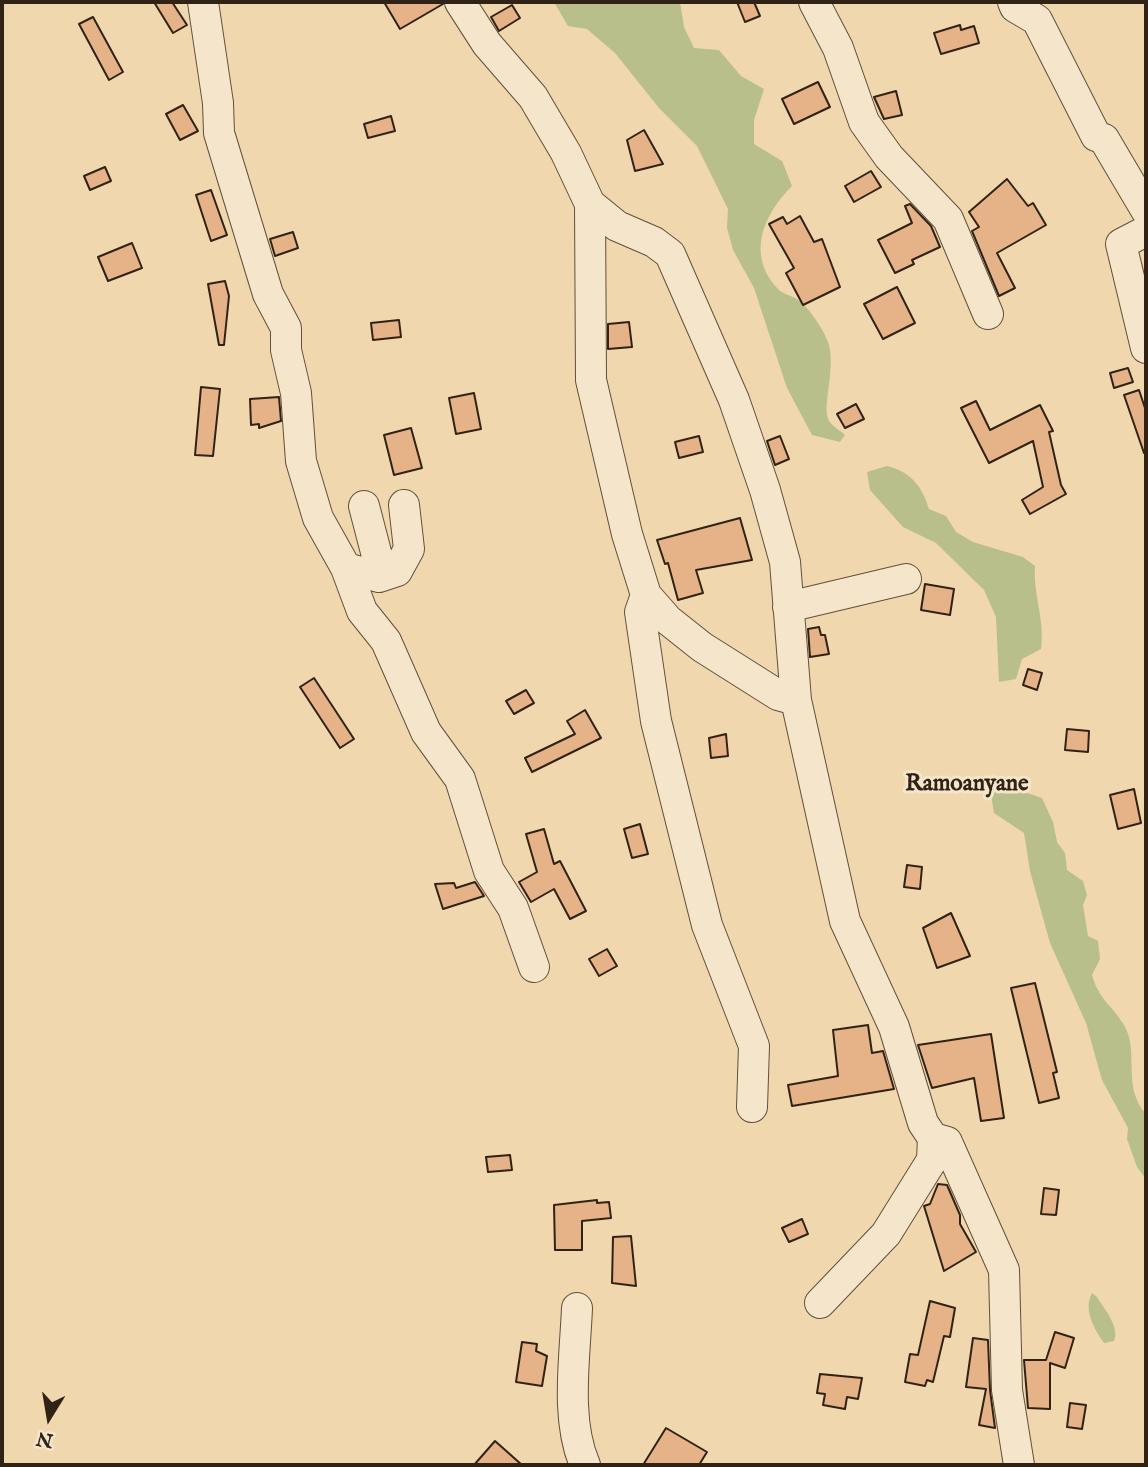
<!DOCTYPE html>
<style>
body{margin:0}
#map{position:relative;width:1148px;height:1467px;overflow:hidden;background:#f0d7ad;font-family:"IM FELL English",serif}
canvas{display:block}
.frame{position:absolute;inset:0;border:4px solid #302316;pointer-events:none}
.north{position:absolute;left:14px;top:1383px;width:70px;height:70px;-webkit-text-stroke:5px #f5e5ca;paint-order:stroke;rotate:191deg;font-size:19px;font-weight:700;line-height:28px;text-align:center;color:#302316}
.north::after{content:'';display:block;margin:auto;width:24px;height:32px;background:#302316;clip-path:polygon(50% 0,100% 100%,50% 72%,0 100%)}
</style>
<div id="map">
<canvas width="1148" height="1467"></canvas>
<div class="frame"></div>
<div class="north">N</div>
</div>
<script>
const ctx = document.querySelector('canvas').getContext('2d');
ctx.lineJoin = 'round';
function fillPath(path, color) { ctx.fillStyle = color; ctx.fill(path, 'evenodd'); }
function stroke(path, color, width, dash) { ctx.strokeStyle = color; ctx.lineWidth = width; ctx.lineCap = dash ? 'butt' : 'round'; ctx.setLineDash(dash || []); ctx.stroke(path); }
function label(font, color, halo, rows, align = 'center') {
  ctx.font = font + ' "IM FELL English",serif'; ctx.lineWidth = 6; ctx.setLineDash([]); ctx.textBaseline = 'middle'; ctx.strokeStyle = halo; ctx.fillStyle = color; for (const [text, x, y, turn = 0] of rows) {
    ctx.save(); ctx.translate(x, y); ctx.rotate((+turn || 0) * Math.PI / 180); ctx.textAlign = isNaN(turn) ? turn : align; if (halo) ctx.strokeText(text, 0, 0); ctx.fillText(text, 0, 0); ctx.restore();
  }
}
fillPath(new Path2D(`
 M554,2H680L684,27L694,48L719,50L741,76L764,89L754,120V144L782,161L792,186C763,215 746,255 778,289C784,295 794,296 801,302C811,311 823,329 828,342C837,366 821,407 829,421C832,426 841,431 845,435L840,442L812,435L787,388L754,288L733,250L727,228L728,209L697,146L659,108L615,53L587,29L568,26Z
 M887,466C911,472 922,486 929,509L946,516L956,532L973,542L1023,557L1035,566C1033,596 1045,618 1041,649L1022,659L1016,679L999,682L996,617L984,590L936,543L903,527L870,490L867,472Z
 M995,782L1042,798L1053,822L1057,842L1065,853L1067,870L1083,881L1087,895L1083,905L1088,936L1098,941L1100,959L1092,975C1099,1000 1112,1005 1124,1025C1140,1051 1121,1086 1146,1114V1179L1137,1167L1127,1139L1128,1128L1102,1080L1086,1023L1050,943L1030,871L1024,833L994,813L990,788Z
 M1092,1293L1096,1296C1104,1308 1120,1327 1114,1341L1104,1343C1094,1329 1083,1309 1092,1293Z`), '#b8bf8b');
const building = new Path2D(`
 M154,2H172L187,25L173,33Z
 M384,2H443V4L400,29Z
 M737,2H754L760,16L745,22Z
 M512,5L520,18L499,31L491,17Z
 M93,17L123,72L109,80L79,24Z
 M960,25L961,30L974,26L979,43L941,54L934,33Z
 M818,82L830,107L794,124L782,99Z
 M896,91L902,115L884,119L874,97Z
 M183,105L198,131L180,140L166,114Z
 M391,116L395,131L368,138L364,124Z
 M644,130L663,164L635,171L627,140Z
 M105,167L111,181L90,190L84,176Z
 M871,171L881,187L854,202L845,186Z
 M1007,179L1028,206L1033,203L1046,225L997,253L1015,288L999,296L972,231L979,227L969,212Z
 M211,190L227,235L211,241L196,195Z
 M910,204L931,226L940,247L912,260L914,264L895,273L878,240L912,223L905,206Z
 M800,216L814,242L822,239L840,287L803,305L786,273L794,268L769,224L783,217L787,224Z
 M293,232L298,248L275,256L270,239Z
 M132,243L142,268L108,281L98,257Z
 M225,281L229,296L224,345H219L208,284Z
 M897,287L915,323L883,339L864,304Z
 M399,320L401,337L373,340L371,323Z
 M629,322L632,347L608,349V324Z
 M1128,368L1133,382L1114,388L1110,373Z
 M201,387L220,389L213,456L195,455Z
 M1139,390L1146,411V452L1144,453L1124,395Z
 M474,393L481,429L456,434L449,398Z
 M279,397L281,421L259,428V424L251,425L250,399Z
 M976,401L990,430L1040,405L1053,431L1049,432L1061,485L1066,494L1030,514L1022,500L1043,487L1033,441L989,463L961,408Z
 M856,404L864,419L845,428L837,414Z
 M411,428L422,468L394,475L384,435Z
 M699,436L703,452L679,458L675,442Z
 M780,436L789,459L775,465L767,441Z
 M740,518L752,560L696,570L703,593L678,600L668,563L665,564L657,540Z
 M925,584L954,589L950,615L921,610Z
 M819,627L821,635H825L829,654L810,657L808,629Z
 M1028,669L1042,673L1037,690L1023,685Z
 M314,678L354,739L340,748L300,687Z
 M526,690L534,703L514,714L506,701Z
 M585,710L601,738L532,772L525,758L575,734L567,721Z
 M1067,729L1089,731L1088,752L1065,750Z
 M726,734L728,756L711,758L709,738Z
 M1134,789L1141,823L1118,829L1110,795Z
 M640,824L648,854L632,858L624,829Z
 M544,829L554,864L560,861L586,911L570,919L554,889L531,902L519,882L537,872L526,834Z
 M907,865L922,867L920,889L904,887Z
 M475,882L484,896L443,909L435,884L454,883L456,888Z
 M951,913L970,956L937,968L923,928Z
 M607,949L617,966L599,976L589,959Z
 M1035,983L1057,1072L1053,1073L1059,1098L1039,1103L1011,988Z
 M868,1025L872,1053L883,1051L894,1089L792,1106L788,1085L838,1076L833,1030Z
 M991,1034L1004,1118L981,1121L974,1078L932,1088L918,1045Z
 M510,1155L512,1170L488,1172L486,1157Z
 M938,1184L947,1185L960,1215V1224L976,1252L944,1271L924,1206L930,1204Z
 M1044,1188L1059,1190L1056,1215L1041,1214Z
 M597,1200V1203L609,1202L611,1218L582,1221V1250H555L554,1205Z
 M802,1219L808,1234L789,1242L782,1228Z
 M631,1236L636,1286L612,1283L613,1237Z
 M930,1301L955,1308L950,1337L944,1336L933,1382L927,1380L925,1386L905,1382L910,1354L918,1355Z
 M1055,1332L1074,1338L1065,1368L1050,1363V1409L1028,1408L1024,1360H1046Z
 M973,1338L988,1340L990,1390L995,1428L979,1425L986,1389L966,1387Z
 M522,1342L537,1344L536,1351L547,1356L542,1386L516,1382Z
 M820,1374L862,1378L858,1399L847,1397L845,1409L823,1405L825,1394L817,1393Z
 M1070,1403L1086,1405L1082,1429L1067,1427Z
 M666,1428L707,1452L699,1465H643Z
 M495,1441L522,1465H474Z`);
fillPath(building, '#e6b288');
stroke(building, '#302316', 2);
const minor = new Path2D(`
 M203,2L218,103L219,133L268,294L286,328V350L296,393L301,461L318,518L346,568L362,611L386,641L426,732L460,779L489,871L513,908L534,967
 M460,2L487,44L533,97L566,153L590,204L617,226L654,242L670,254L734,400L765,490L785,562L796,700L845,921L894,1027L923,1123L933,1138L947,1142L1004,1270L1007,1390L1019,1465
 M814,2L838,48L864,122L889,157L948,219L988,314
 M1013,2L1015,7L1037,20L1096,136L1104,139L1146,210
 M590,204L591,380L627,534L646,595L668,620L702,647L778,695L796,700
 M1146,231L1121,244L1146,348
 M364,506L377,556L372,575
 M346,568L379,577L397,571L409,549L404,505
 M646,595L640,612L656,721L707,925L754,1046L752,1107
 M788,607L906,579
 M820,1303L886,1234L932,1160L933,1138
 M577,1308C575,1358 565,1419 585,1465`);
stroke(minor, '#60503c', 32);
stroke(minor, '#f5e5ca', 30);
label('bold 23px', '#302316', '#f5e5ca', [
 ["Ramoanyane",967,785]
]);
</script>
